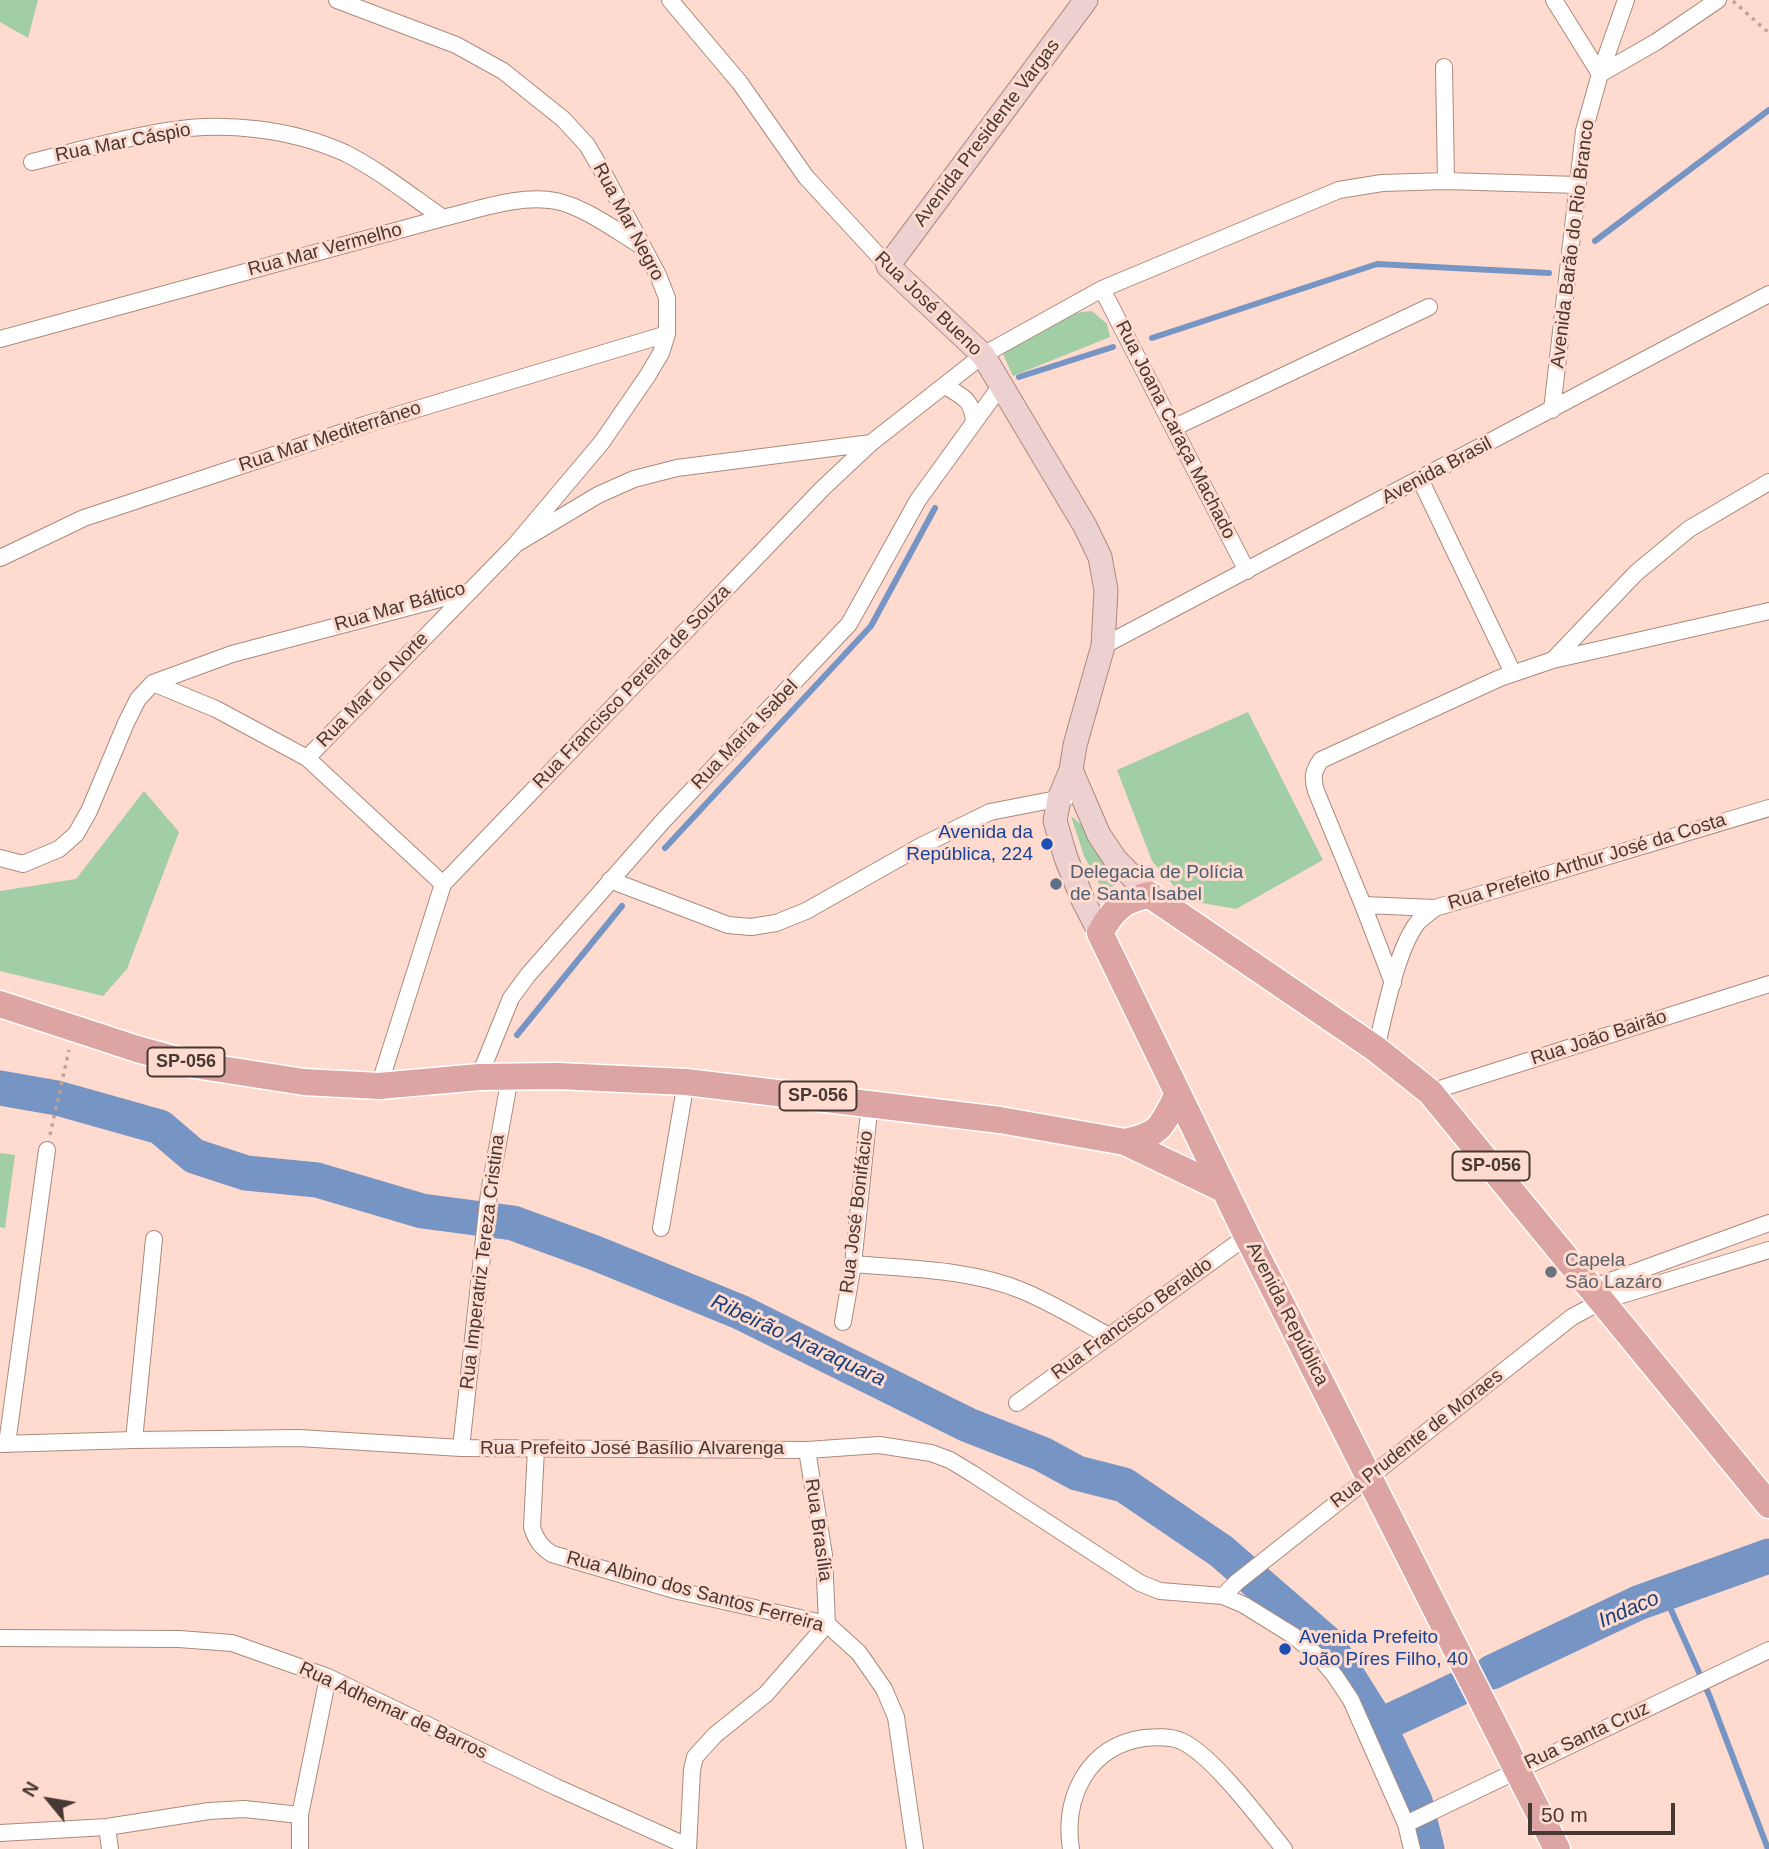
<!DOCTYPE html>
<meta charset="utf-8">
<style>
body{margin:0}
#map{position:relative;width:1769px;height:1849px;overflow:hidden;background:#fedbce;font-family:Helvetica,sans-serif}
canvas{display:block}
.north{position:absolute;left:14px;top:1765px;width:70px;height:70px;-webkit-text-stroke:5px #fedbce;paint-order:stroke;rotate:300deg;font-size:19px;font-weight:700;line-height:28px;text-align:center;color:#463833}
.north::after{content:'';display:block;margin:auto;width:24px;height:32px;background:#463833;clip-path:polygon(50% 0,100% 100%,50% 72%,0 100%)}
.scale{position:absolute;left:1528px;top:1803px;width:147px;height:32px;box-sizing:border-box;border:4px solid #463833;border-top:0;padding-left:9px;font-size:21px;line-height:24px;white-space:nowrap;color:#463833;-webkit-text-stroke:5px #fedbce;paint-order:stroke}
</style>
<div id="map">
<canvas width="1769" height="1849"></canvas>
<div class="north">N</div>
<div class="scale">50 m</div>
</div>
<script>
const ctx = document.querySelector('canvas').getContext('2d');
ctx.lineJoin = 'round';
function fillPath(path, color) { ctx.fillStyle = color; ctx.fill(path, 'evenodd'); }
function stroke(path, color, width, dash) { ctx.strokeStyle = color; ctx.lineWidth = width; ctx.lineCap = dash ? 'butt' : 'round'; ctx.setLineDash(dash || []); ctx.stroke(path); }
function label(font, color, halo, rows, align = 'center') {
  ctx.font = font + ' Helvetica,sans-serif'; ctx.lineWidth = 6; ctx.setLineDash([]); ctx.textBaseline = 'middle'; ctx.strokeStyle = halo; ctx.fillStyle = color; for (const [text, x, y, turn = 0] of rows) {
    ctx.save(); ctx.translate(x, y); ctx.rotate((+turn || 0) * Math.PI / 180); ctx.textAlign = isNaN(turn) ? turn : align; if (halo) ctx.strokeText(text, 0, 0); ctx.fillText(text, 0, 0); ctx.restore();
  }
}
fillPath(new Path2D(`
 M0,0H38L28,38L0,22Z
 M1092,311L1107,324L1110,337L1013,376L1002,352C1029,337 1060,312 1092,311Z
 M1248,712L1323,860L1236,909L1186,900L1152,861L1117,770Z
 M144,791L179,832L127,969L103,996L0,971V891L76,879Z
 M1071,816L1083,826L1117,884L1103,891L1084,856Z
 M0,1153L15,1155L5,1228L0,1227Z`), '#a1cea4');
stroke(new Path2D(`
 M1595,241L1769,110
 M1152,338L1377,264L1549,273
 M1019,377L1113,347
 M665,848L871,626L935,508
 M517,1035L622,906
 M1664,1594L1710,1697L1768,1849`), '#7695c4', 6);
stroke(new Path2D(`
 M0,1088L57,1098L160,1127L194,1156L246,1173L317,1180L422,1211L513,1223L595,1253L740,1312L968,1425L1042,1454L1077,1473L1124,1485L1221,1551L1327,1643L1379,1726L1415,1801L1427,1849
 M1492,1672L1638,1603L1769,1556
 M1379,1726L1462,1687`), '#7695c4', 35);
const street = new Path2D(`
 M337,0L456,45L503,71L563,119L587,145L604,174L658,275L667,298V334L661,353L648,375L602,442L516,544
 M670,0L740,83L806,177L888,266
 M1554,0L1600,74L1656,42L1718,0
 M1444,67L1446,181
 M32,162C77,151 122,138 167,131C224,121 292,129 345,153C379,170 411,196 443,218
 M1102,289L1247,571
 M0,339L443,218C478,210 520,194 556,201C585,207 618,232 643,247
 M945,386C963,397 972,399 974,422
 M1552,410L1584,131L1600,74L1626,0
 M1175,427L1429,307
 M1420,479L1513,673
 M0,558L84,518L367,424L667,334
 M1103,646L1769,294
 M1553,660L1636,573L1689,529L1769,482
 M153,683L216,709L307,758L443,884
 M307,758L516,544L598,495L634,479L677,468L871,443
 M0,858L23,864L59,849L76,834L89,811L126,723L138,699L153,683L232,654L466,592
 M610,880L728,925L751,927L776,923L806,911L921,846L990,812L1067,797
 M1363,905L1435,908
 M1393,983L1363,905L1316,791C1312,778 1313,771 1321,760L1500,678L1553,660L1769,611
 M1376,1049C1384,1016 1397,948 1418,922C1423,917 1430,912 1435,908L1769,808
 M479,1077L511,998L528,975L663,821L849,624L918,500L1002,384
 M379,1086L443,884L823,488L871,443L983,355L1102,289L1339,190L1382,183L1446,181L1578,185
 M1430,1092L1769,984
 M661,1228L686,1082
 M853,1264C909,1269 971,1269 1023,1291C1052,1303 1081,1321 1109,1336
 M1591,1288L1769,1223
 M843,1322L853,1264L870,1102
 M1017,1403L1247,1236
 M134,1440L154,1239
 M0,1444L134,1440L299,1438L461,1448L807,1450L879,1445L931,1453L950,1460L973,1474L1140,1583L1160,1591L1223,1596L1244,1605L1294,1636L1321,1659L1335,1676L1351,1700L1406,1824L1412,1849
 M7,1444L47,1150
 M461,1448L489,1193L510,1077
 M536,1449L532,1527C536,1540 541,1547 552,1554L678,1591L827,1624L859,1653L884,1689L896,1717L915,1849
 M1223,1596L1237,1582L1572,1317L1602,1301L1769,1250
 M0,1638L179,1639L232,1643L328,1677L556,1787L687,1846
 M300,1815L328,1677
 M1406,1824L1769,1650
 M107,1827L110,1849
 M0,1833L107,1827L209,1811L244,1809L300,1815V1849
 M688,1849L692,1770L695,1757L715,1735L766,1694L827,1624L824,1555L807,1450
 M1071,1849C1063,1797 1088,1746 1144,1738C1156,1737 1170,1736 1181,1741C1212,1754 1262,1822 1284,1849`);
const secondary = new Path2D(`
 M1086,0L888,266L983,355L1085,526L1100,557L1106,590L1103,646L1075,745L1071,770L1059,799L1055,821L1066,858L1083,900L1100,933
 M1071,770L1099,835L1115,859L1150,895`);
const primary = new Path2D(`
 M0,1004L137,1049L195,1065L304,1082L379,1086L479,1077L558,1076L686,1082L1000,1120L1125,1142L1225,1190
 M1125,1142C1161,1134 1161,1127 1177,1096
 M1557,1849L1247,1236L1100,933C1113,909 1124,899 1150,895L1376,1049L1430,1092L1769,1505`);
stroke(street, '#aa8a7e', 18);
stroke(secondary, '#aa8a7e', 25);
stroke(primary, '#fff', 29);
stroke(new Path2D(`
 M1733,1L1769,33
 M50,1135L69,1050`), '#bfa399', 3.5, [3.5, 5]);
stroke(street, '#fff', 16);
stroke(secondary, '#edd1d1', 23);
stroke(primary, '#dca4a3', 26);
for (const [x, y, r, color] of [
 [1047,844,7,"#1a4fb4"],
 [1056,884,7,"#5c6f8a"],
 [1551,1272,7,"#6b7280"],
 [1285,1649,7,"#1a4fb4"]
]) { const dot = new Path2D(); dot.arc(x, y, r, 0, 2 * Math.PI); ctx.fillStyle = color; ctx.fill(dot); stroke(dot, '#fedbce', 2.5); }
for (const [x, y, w] of [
 [186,1062,77],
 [818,1096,77],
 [1491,1166,77]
]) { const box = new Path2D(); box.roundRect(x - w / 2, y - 14.5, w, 29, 5); ctx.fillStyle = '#fedbce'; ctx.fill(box); stroke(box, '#463833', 2); }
label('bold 18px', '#463833', null, [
 ["SP-056",186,1062],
 ["SP-056",818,1096],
 ["SP-056",1491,1166]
]);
label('19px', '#463833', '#fedbce', [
 ["Avenida Presidente Vargas",987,133,-53],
 ["Rua Mar Cáspio",123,143,-11],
 ["Rua Mar Negro",628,222,62],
 ["Avenida Barão do Rio Branco",1573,244,-83],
 ["Rua Mar Vermelho",325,250,-15],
 ["Rua José Bueno",928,304,44],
 ["Rua Joana Caraça Machado",1175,430,63],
 ["Rua Mar Mediterrâneo",330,437,-18],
 ["Avenida Brasil",1437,471,-28],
 ["Rua Mar Báltico",400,607,-16],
 ["Rua Francisco Pereira de Souza",632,687,-46],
 ["Rua Mar do Norte",373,690,-46],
 ["Rua Maria Isabel",745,735,-46],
 ["Rua Prefeito Arthur José da Costa",1587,862,-17],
 ["Rua João Bairão",1599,1038,-18],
 ["Rua José Bonifácio",857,1212,-83],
 ["Rua Imperatriz Tereza Cristina",483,1262,-83],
 ["Avenida República",1287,1314,63],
 ["Rua Francisco Beraldo",1132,1319,-36],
 ["Rua Prudente de Moraes",1417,1439,-38],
 ["Rua Prefeito José Basílio Alvarenga",632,1449],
 ["Rua Brasília",818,1530,82],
 ["Rua Albino dos Santos Ferreira",695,1592,15],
 ["Rua Adhemar de Barros",393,1711,25],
 ["Rua Santa Cruz",1587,1736,-25]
]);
label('19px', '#164399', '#fedbce', [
 ["Avenida da",1033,833],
 ["República, 224",1033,855],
 ["Avenida Prefeito",1299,1638,"left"],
 ["João Píres Filho, 40",1299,1660,"left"]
], 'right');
label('19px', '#4e5e75', '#fedbce', [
 ["Delegacia de Polícia",1070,873],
 ["de Santa Isabel",1070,895]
], 'left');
label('19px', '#5b616d', '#fedbce', [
 ["Capela",1565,1261],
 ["São Lazáro",1565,1283]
], 'left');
label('italic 21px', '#183f79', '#fedbce', [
 ["Ribeirão Araraquara",798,1341,25],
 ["Indaco",1629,1610,-23]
]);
</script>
